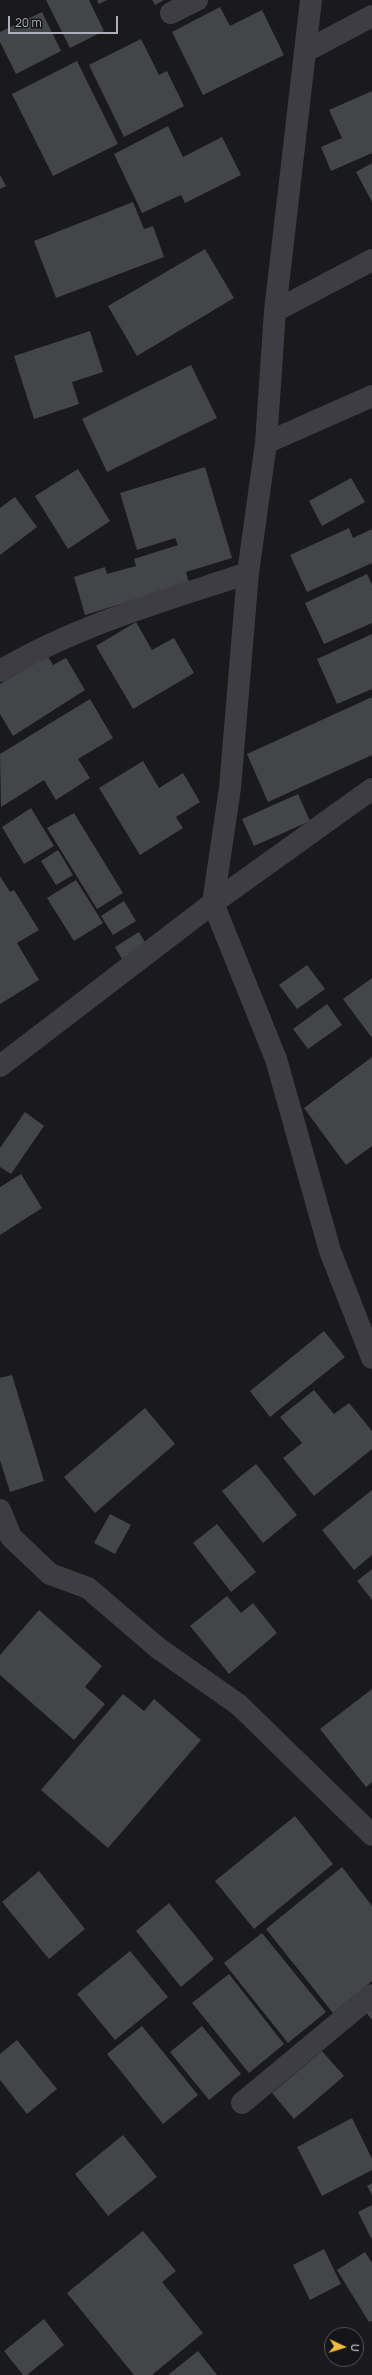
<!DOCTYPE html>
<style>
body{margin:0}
#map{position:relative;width:372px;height:2375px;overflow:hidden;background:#1a1a1c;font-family:Manrope,sans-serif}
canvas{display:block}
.north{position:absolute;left:324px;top:2327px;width:40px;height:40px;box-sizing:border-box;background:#151517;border:1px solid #525359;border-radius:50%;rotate:94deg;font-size:11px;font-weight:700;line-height:16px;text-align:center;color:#adb0bb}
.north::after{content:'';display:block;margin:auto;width:14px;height:18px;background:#f0bd3e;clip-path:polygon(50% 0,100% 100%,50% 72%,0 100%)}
.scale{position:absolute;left:8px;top:16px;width:110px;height:18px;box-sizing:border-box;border:2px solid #adb0bb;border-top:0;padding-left:5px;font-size:12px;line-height:14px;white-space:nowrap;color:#adb0bb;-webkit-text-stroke:3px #151517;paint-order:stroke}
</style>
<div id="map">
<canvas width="372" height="2375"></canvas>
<div class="north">U</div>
<div class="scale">20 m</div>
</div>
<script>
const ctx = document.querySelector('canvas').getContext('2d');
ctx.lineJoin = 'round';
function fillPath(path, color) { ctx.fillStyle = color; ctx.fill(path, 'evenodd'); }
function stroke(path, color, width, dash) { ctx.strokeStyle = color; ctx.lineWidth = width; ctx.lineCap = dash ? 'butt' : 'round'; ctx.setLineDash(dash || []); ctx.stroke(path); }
fillPath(new Path2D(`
 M46,0H89L104,31L70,48Z
 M97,0H107L99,4Z
 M152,0H164L155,5Z
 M220,7L230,26L262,10L284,55L203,95L172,32Z
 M42,12L61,51L16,74L0,42V32Z
 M141,39L159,75L167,71L184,106L124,137L89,65Z
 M77,61L118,144L53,176L12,94Z
 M372,91V153L331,171L321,147L342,138L329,110Z
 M168,126L183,157L222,137L241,175L185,203L181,195L142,213L114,154Z
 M372,163V202L356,172Z
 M0,175L6,186L0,189Z
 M133,202L144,229L153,226L164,257L56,298L34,241Z
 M205,249L234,298L137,356L108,306Z
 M90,331L103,372L72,382L79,404L34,419L14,356Z
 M191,365L217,418L107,472L82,419Z
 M205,467L232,558L186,572L189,583L85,615L74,577L105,567L107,574L136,566L134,559L178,545L175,538L137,550L120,493Z
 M78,469L110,521L68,549L35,496Z
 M351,478L365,502L322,526L309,501Z
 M15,497L37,527L0,555V508Z
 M349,528L353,538L372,529V563L307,592L290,555Z
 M367,574L372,585V623L324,644L305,603Z
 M136,622L152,650L174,638L194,673L133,709L96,646Z
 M372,634V689L337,704L317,659Z
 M47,655L53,665L66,658L85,690L13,736L0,714V684Z
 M372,697V755L268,802L247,754Z
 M90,699L113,738L78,759L90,778L56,800L44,780L1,807L0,754Z
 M143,761L159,788L183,773L200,802L176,817L183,828L140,855L99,788Z
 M298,794L310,821L254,846L242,819Z
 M31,808L54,846L24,864L2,827Z
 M74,813L123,893L97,909L47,828Z
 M58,850L73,875L56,885L41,861Z
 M0,876L10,892L14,890L39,930L17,943L39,980L0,1004Z
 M76,880L103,923L74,941L47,898Z
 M124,901L136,921L113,935L101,916Z
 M139,932L146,944L122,959L115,947Z
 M307,965L325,989L297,1009L279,985Z
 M372,978V1038L343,999Z
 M327,1004L342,1025L308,1049L293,1029Z
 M372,1057V1146L346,1165L304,1108Z
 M25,1112L44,1126L11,1174L0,1167V1148Z
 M21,1174L42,1208L0,1235V1187Z
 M324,1331L345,1357L270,1417L250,1391Z
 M12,1375L44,1481L10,1492L0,1460V1378Z
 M314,1390L334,1414L349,1403L372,1431V1449L314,1496L283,1458L302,1443L280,1417Z
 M145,1408L175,1444L95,1513L64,1477Z
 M256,1464L297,1515L263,1543L222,1491Z
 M372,1490V1555L354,1570L322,1530Z
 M110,1514L131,1525L115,1554L94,1543Z
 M217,1524L256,1572L231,1592L193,1543Z
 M372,1569V1600L357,1581Z
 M227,1596L241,1613L253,1603L277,1633L229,1674L190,1626Z
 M39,1610L102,1666L85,1687L105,1704L74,1740L0,1675V1655Z
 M372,1689V1782L366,1787L320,1729Z
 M123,1694L144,1711L154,1699L201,1740L108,1848L41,1790Z
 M295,1816L333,1864L254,1929L215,1881Z
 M342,1867L372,1906V1981L333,2013L266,1929Z
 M39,1871L85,1929L49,1959L2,1902Z
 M169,1903L214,1959L181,1987L136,1931Z
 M262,1933L326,2012L288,2043L224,1963Z
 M130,1951L168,1997L115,2040L77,1994Z
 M229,1974L284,2044L249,2073L192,2003Z
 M372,2005V2020L365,2011Z
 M142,2026L198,2095L163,2124L107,2054Z
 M202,2026L241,2074L209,2100L170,2052Z
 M17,2040L57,2089L27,2114L0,2080V2054Z
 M322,2051L344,2076L294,2119L272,2093Z
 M352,2118L372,2159V2170L322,2196L297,2147Z
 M123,2135L157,2177L108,2216L75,2174Z
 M372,2183V2195L367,2186Z
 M372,2205V2240L358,2212Z
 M143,2231L176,2271L162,2282L203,2333L152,2375H134L67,2293Z
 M324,2249L341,2284L310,2300L293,2265Z
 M365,2252L372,2263V2321L369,2322L337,2270Z
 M44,2319L64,2345L27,2375H23L4,2351Z
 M198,2351L217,2375H168Z`), '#444549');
stroke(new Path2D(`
 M311,0L275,311L266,443L248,573L230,788L213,903L276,1059L330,1251L372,1358
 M171,13L197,0
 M306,51L372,16
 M275,311L372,260
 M266,443L372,396
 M0,671C77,625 164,601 248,573
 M0,1066L213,903L372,789
 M242,2103L372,1995`), '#3d3d43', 22);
stroke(new Path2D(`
 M0,1510L11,1537L50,1574L88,1588L158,1648L239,1705L372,1835`), '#3d3d43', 22);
</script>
